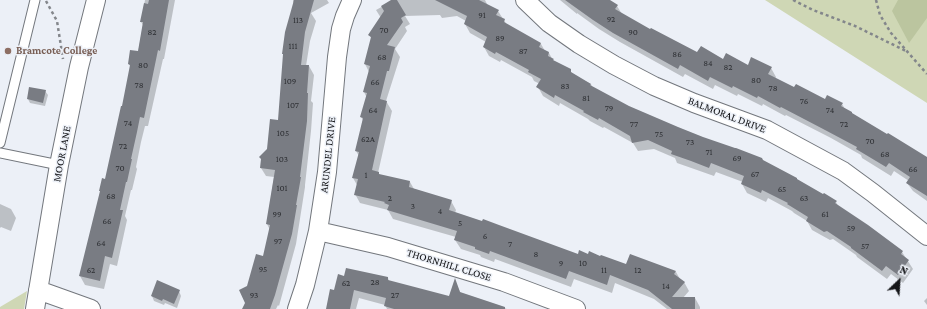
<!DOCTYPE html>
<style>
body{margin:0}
#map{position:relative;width:927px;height:309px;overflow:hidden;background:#ecf0f7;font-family:"Crimson Pro",serif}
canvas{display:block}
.north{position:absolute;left:879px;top:261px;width:40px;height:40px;-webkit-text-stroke:3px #ecf0f7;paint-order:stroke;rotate:25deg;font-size:11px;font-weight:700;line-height:16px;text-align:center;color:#151619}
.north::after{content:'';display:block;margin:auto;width:14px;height:18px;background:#151619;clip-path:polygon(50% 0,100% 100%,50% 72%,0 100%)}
</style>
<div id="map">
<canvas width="927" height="309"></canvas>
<div class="north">N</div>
</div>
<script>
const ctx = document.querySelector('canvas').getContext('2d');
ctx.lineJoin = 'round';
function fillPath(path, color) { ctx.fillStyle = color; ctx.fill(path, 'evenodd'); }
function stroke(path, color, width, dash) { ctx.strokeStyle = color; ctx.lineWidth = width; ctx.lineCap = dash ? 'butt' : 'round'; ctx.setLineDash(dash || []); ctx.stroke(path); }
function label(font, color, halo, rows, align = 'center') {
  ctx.font = font + ' "Crimson Pro",serif'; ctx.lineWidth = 3; ctx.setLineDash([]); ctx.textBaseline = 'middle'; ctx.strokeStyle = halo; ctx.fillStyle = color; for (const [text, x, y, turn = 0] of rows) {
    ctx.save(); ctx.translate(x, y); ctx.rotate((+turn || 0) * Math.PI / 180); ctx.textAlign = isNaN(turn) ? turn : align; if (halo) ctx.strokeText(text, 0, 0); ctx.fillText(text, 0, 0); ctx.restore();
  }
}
fillPath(new Path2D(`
 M765,0H927V103Z
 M27,291L24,309H0V307Z`), '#cfd7b5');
fillPath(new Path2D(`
 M898,0H927V18L909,43L892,11Z`), '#bbc59f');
fillPath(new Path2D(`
 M145,0H175L164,59H163L148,126H145L141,142L136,167L137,169L132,190H131L125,216L127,220L117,266L110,264L104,289L85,285L80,276L106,180L131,68L129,64L138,53L143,25L141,22Z
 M293,0H327L329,3L311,13L316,21L310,41L306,66H309L314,75L311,101L313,103L311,131L305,185V187L296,244L279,306L278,305L276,309H243L246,303L248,287L264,257L270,230L267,224L274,177L266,176L261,168L262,160L268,149L279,121L294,5L293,2Z
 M394,0H485L488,6L498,11L507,25L541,44L545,51L549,53L554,62L570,70L572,74L591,84L592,87L629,107L677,128L763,161L836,202L838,206L902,252L913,269L903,283L891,274L887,279L857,257L856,255L833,239L830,240L812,230L807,221L794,213L792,211L768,198L766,202L747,193L742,184L743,182L716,172L714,176L697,170L677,163L675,158L654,149L638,151L633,143L604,127L603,128L590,121L588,119L560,103L559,106L543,96L538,87L540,84L534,81L532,77L501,60L500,62L489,56L484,47L486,42L470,33L465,24L466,21L457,16L442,18L440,15L405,16L410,24L405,27L407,31L395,49L400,57L386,101L392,111L378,173L380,175L410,182L414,189L451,201L456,210L455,213L578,256L588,255L626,266L630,255L676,272L680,279L684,282L689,291L683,298H695L700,307V309H667L654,299L615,283L612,293L574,279L571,287L495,259L494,262L481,257L480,255L461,249L455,240L456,237L393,219L388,210L360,203L355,194L357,185L353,178L359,156L356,151L363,120L361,117L367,98L364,92L369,72L365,64L372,39L369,35L381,18L376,10Z
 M560,0H609L617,6L622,14L651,31L698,54L748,66L771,68L776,77L775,79L825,101L842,104L845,109L927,166V201L913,191L907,183L909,181L894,171L891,176L862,158L861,155L831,138L786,115L785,116L763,104L762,106L738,94L737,96L715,85L713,89L685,74L683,77L620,42L599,29L577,13V14Z
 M45,91L48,95L45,106L30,103L28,99Z
 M0,204L11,209L16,218L11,231L1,227L0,228Z
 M345,277L388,278L389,281L449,297L455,281L461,294L507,309H387L385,305L359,298L356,309H327L335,292Z
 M157,282L179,291L181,296L177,308L165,303L164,305L154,301L152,296Z
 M927,298V305L924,301Z`), '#0003');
fillPath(new Path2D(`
 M149,0H169L160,51L158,50L144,118L140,117L137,132L131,159H132L127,182H126L120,210H123L112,258L105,256L100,281L79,276L100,191H99L102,178L105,179L121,106H122L130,65L128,64L130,50L138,51L143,22H140L144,3L148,4Z
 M294,0H314L305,32L301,65H309L307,93H308L307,121L300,177H301L296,205H297L292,234L275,295L270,309H242L245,303L239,290L247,286L256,254L263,256L270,225L266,224L275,170L260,168L261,159L259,157L267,149L270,119L278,120L283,54H282L285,32Z
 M391,0H397L406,15L401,18L403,22L387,45L395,47L389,71H387L380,99L387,101L372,170L379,172V174L410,181L409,187L452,200L449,210L482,221L483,219L499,225L578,254L579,250L588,254L589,251L600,256L601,255L626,264L630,254L676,271L674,274L685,282L672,297H695V309H672L648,290L610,275L607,285L569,271L566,279L490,251L489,254L475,249V247L454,240L457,231L387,210L389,205L384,203L385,202L354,195L358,179L352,178L359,152L355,151L363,118L360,117L367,93L363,92L370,66L364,64L371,37L368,35L384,11L381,6Z
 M435,0H479L499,10L496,15L505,19L504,22L541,43L539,47L549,52L548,56L554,59L553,60L571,69V72L591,84L590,85L629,106L678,127L703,137L735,148H736L762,158L763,160L797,178V179L823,194L824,193L837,201L835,203L868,225L903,251L901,254L909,260L898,275L886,266L882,271L851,248V247L827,231L824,232L806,221L808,217L787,204L788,203L762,190L761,193L741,184L744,176L711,163L709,168L691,161L671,154L672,151L648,140L632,143L630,136L599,118L598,120L583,112L584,111L555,95L554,98L536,87L541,79L528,72L529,70L496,52L495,54L483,47L487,37L464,24L467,16Z
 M565,0H610L618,5L615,9L650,29L651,28L697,52L701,46L723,59L726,53L748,65L751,57L772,67L768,74L794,87L796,84L825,99L827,95L843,103L841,106L852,112V113L887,134L888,133L927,157V196L906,183L910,177L889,163L886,167L856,149L857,147L825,130L781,107L780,108L758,96L757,98L733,86L732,88L710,77L708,81L680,65L678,69L613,33L593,20Z
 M29,87L46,90L43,103L27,99Z
 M346,268L388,277V280L449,296L455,278L460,292L505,307V309H394L384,306L386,298L354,290L350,309H326L330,289L334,290L338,274L344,276Z
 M157,280L180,290L174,304L163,299L162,301L151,296Z`), '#797c83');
const service = new Path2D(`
 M0,143L35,0
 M0,153L59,165`);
const minor = new Path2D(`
 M525,0L549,23L579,44L614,65L654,86L694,103L767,130L843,171L873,193L927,236
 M318,231L388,247L504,282L576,309
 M38,290L91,309
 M35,309L59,165L79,67L96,0
 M297,309L305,285L318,231L327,172L337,57L341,29L345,16L352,0`);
stroke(service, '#73777d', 11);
stroke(minor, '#73777d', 20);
stroke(new Path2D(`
 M793,0L813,10L855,26L906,51
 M876,0L880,15L891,33L927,74
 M46,1L57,21L63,59`), '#83868b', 2.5, [3, 3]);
stroke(service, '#fff', 9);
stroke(minor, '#fff', 18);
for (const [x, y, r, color] of [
 [8,51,4,"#8d6e63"]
]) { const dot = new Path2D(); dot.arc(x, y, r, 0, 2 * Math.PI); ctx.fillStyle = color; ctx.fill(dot); stroke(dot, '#ecf0f7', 1.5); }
label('9px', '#2e3034', null, [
 ["91",482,15],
 ["92",611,19],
 ["113",298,20],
 ["70",384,30],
 ["82",152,32],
 ["90",633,32],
 ["89",500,38],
 ["111",293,46],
 ["87",523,51],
 ["86",677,54],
 ["68",382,57],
 ["84",708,63],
 ["80",143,65],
 ["82",728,67],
 ["80",756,80],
 ["109",290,81],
 ["66",375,82],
 ["78",139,85],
 ["83",565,86],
 ["78",773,88],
 ["81",586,98],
 ["76",804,101],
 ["107",293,105],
 ["79",609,108],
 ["64",373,110],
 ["74",830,110],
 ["74",128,123],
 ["77",634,124],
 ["72",844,124],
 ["105",283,133],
 ["75",659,134],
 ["62A",368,139],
 ["70",870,141],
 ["73",690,142],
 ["72",123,146],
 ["71",709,152],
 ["68",885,154],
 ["69",737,158],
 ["103",282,159],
 ["70",120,168],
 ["66",913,169],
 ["67",755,174],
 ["1",366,175],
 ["101",282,188],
 ["65",782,189],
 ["68",111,196],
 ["2",390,198],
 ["63",804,198],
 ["3",413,206],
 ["4",440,211],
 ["99",277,214],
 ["61",825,214],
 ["66",107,221],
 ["5",460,223],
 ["59",851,228],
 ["6",485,236],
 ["97",278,241],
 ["64",101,243],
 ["7",510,244],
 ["57",865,246],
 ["8",536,254],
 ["9",561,263],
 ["10",583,263],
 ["95",263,269],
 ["62",91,270],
 ["11",604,270],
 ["12",638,270],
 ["28",375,282],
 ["62",346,283],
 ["14",666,286],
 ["93",254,295],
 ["27",395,295]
]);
label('bold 11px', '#785e54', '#ecf0f7', [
 ["Bramcote College",16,51]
], 'left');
label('11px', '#151619', '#ecf0f7', [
 ["BALMORAL DRIVE",727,115,21],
 ["MOOR LANE",62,154,-79],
 ["ARUNDEL DRIVE",328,155,-84],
 ["THORNHILL CLOSE",449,265,17]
]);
</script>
